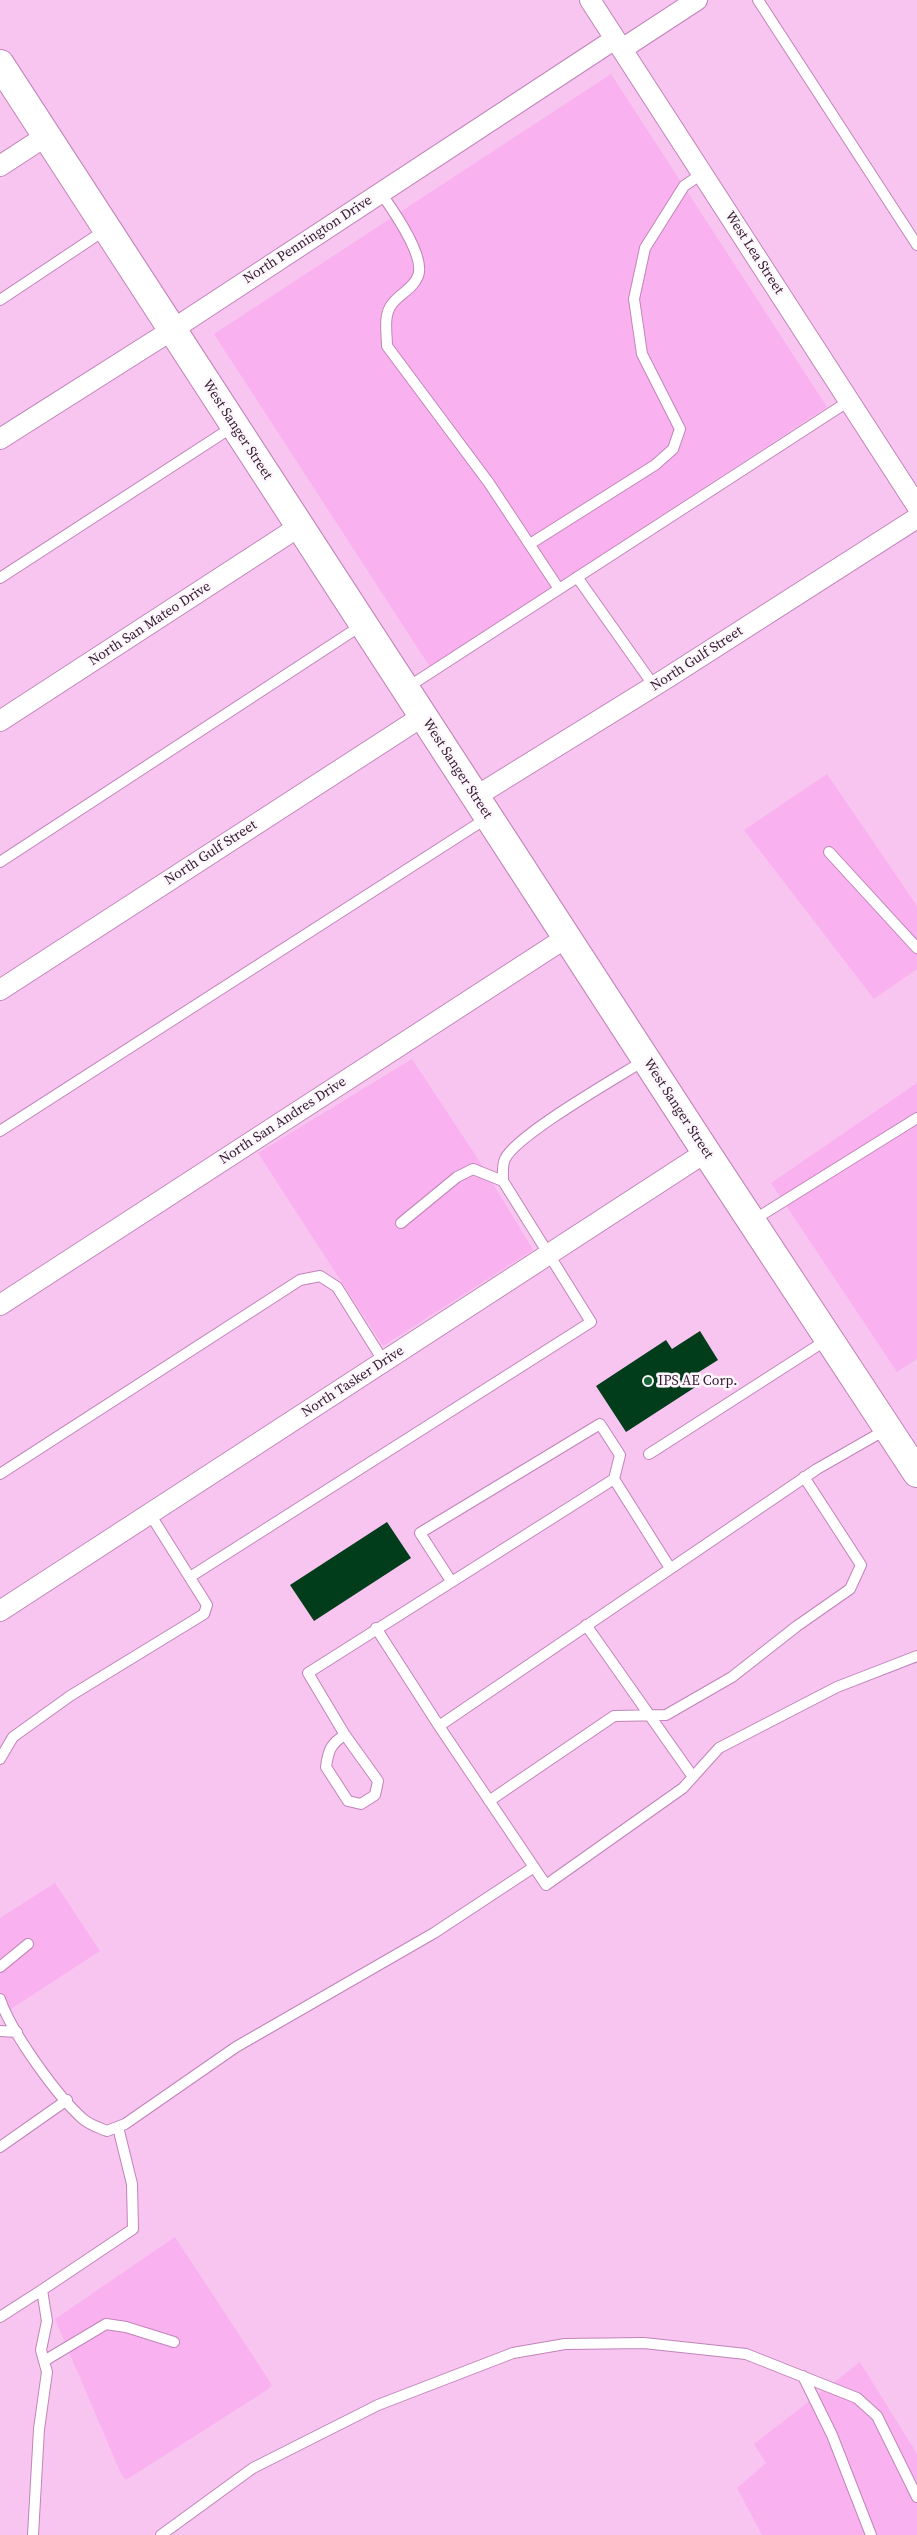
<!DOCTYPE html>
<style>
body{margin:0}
canvas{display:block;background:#f8c4f0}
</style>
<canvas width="917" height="2535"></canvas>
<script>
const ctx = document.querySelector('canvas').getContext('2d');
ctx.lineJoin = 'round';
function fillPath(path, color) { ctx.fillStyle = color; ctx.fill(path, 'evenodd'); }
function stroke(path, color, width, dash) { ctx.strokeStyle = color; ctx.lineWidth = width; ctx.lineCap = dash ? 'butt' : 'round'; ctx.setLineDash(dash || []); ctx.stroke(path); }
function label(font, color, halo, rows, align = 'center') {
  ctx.font = font + ' "Source Serif 4",serif'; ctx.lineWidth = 5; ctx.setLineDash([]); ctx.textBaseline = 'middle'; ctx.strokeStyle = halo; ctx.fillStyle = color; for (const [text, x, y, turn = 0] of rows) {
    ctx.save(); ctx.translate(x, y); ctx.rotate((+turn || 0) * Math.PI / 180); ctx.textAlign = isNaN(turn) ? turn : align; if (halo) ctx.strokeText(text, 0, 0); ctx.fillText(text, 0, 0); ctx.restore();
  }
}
fillPath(new Path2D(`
 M611,74L827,407L430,667L214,334Z
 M827,774L917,906V969L874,999L744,830Z
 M412,1059L480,1162L533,1250L383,1346L258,1153Z
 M917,1083V1359L897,1372L771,1183Z
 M55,1883L100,1951L0,2016V1918Z
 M175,2237L272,2385L267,2390L126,2480L121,2474L55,2319Z
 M860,2362L917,2454V2535H762L737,2488L766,2463L754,2444Z`), '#f9b2ef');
fillPath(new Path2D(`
 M700,1331L718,1360L691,1377L697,1386L626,1432L596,1386L666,1340L672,1349Z
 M387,1522L411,1558L314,1621L290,1585Z`), '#013c1b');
const lane = new Path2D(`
 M758,0L917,245
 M381,193C392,209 426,256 418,276C413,289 399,294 392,304C383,315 387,334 387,346L489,483L559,589
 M0,300L105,230
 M530,544L655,465L673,449L680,429L642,354L634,299L645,248L684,186L703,173
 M577,577L654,686
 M0,578L234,426
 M405,689L849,401
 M829,852L917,948
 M0,862L362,625
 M0,1131L487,818
 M503,1181C503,1174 502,1165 505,1159C516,1135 618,1077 645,1060
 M752,1221L917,1118
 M887,1429L817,1469L439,1726L546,1885L683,1788L719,1748L837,1687L917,1656
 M649,1454L828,1339
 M0,1474L300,1280L320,1276L337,1287L384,1362
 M190,1577L591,1322L503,1181L473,1169L457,1177L401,1223
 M451,1581L420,1533L600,1424L620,1455L614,1479
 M586,1625L693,1777
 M376,1628L439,1726
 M345,1735C331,1743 328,1751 326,1767L348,1801L361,1804L375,1795L378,1781L345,1735L308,1673L614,1479L670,1568
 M0,1759L13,1737L70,1696L204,1614L207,1605L150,1514
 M489,1801L614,1716L666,1715L732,1677L797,1626L850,1589L861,1565L804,1477
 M0,1967L28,1944
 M0,1999C11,2032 57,2096 83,2119C90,2125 100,2128 107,2131L125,2124L236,2047L434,1933L534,1867
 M0,2031L17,2032
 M0,2147L67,2100
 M0,2317L42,2290
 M44,2361L106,2324L126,2327L174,2342
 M803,2376L832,2435L871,2535
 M33,2535L39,2429L47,2372L41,2350L47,2321L42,2290L133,2229L132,2184L118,2127
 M161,2535L253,2468L378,2405L513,2353L565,2344L644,2343L746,2354L857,2398L877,2416L917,2497`);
const street = new Path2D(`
 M590,0L917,506
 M622,49L697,0
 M0,166L46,136
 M0,439L172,330L615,39
 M0,721L300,526
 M475,797L667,678L917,518
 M0,990L423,716
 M0,1305L567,937
 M0,1611L706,1152`);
const secondary = new Path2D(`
 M0,64L706,1152L917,1473`);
stroke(lane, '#c184b8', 12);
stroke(street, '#c184b8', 22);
stroke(secondary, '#c184b8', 30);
stroke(lane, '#fff', 10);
stroke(street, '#fff', 20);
stroke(secondary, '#fff', 28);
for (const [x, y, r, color] of [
 [648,1381,5,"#166636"]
]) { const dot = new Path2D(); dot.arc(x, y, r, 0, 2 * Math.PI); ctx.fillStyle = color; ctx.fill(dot); stroke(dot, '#fdf6fc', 2); }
label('14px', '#341b30', '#fdf6fc', [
 ["North Pennington Drive",308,240,-33],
 ["West Lea Street",754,253,57],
 ["West Sanger Street",237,430,57],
 ["North San Mateo Drive",150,624,-33],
 ["North Gulf Street",697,659,-33],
 ["West Sanger Street",457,769,57],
 ["North Gulf Street",211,853,-33],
 ["West Sanger Street",678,1109,57],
 ["North San Andres Drive",283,1121,-33],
 ["North Tasker Drive",353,1382,-33]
]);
label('14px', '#341b30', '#fdf6fc', [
 ["IPS AE Corp.",658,1381]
], 'left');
</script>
